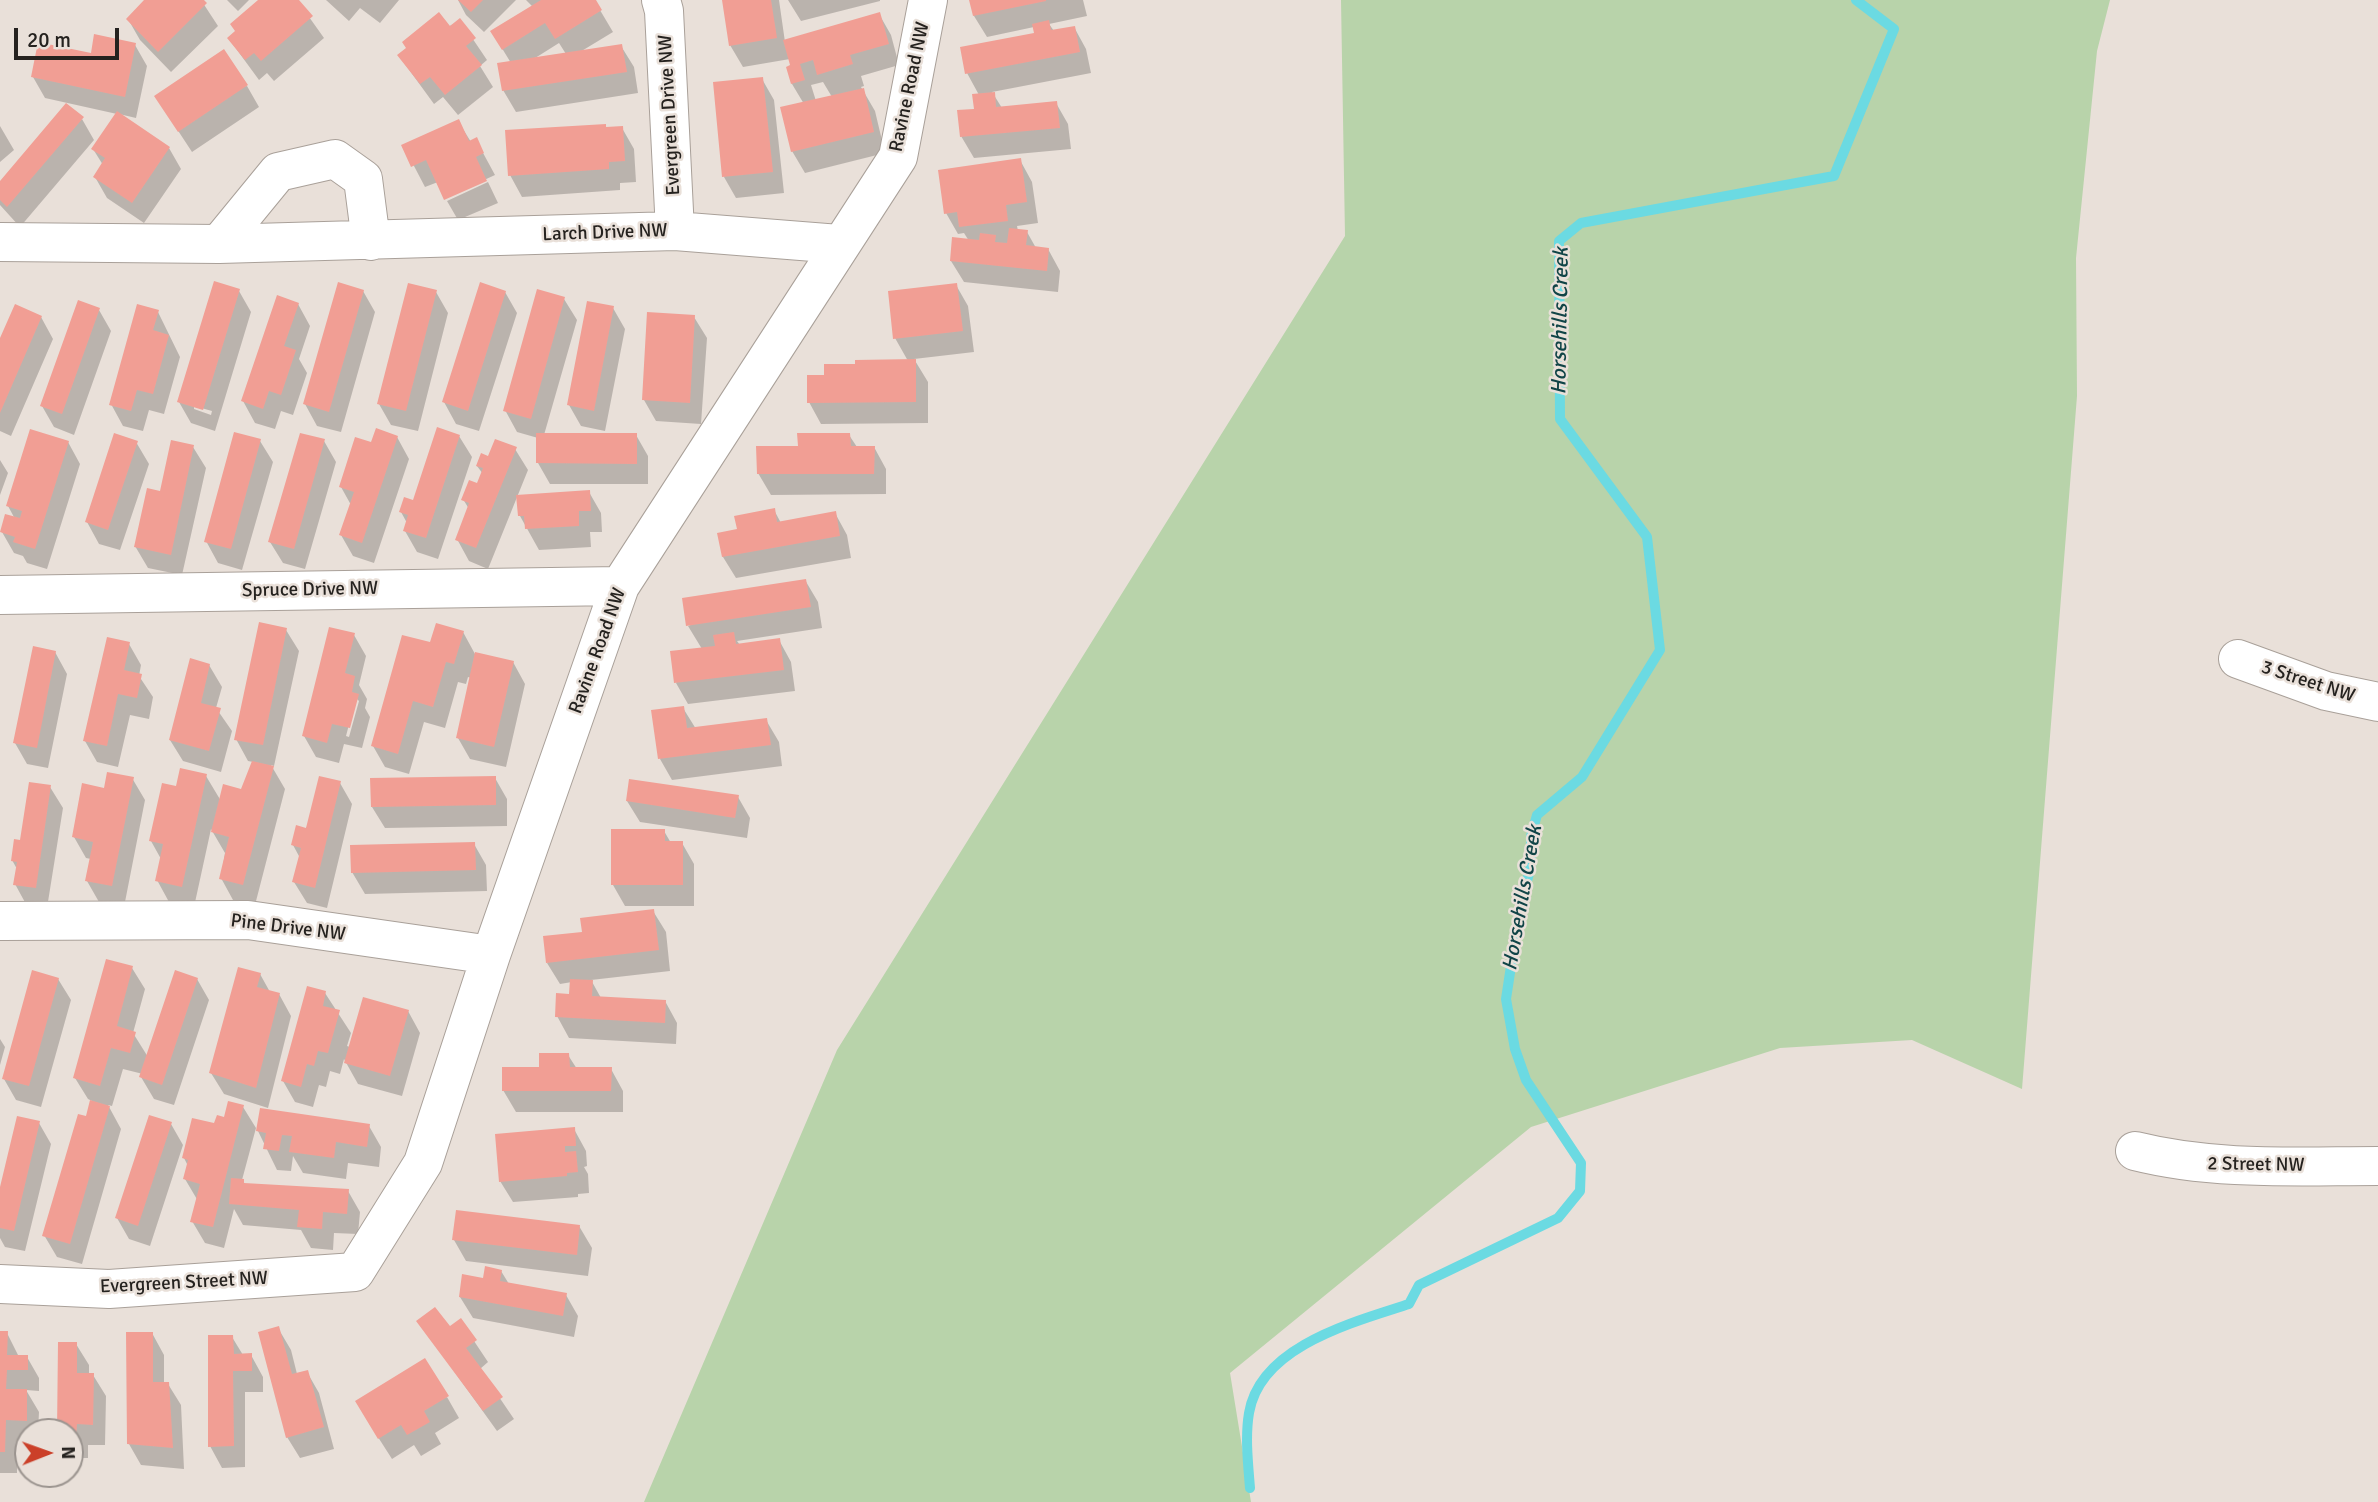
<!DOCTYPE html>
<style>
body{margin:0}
#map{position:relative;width:2378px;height:1502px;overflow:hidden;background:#e9e0d9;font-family:Signika,sans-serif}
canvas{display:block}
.north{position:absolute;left:14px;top:1418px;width:70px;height:70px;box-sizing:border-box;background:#e9e0d9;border:2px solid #9b948f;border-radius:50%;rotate:89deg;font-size:19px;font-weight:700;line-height:28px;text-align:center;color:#25221f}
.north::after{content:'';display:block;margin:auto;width:24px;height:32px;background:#cb4029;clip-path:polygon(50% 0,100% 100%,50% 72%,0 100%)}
.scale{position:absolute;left:14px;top:28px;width:105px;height:32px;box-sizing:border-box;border:4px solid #25221f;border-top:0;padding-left:9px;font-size:21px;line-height:24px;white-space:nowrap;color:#25221f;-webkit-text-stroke:5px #e9e0d9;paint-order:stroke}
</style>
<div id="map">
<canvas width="2378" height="1502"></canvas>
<div class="north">N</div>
<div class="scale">20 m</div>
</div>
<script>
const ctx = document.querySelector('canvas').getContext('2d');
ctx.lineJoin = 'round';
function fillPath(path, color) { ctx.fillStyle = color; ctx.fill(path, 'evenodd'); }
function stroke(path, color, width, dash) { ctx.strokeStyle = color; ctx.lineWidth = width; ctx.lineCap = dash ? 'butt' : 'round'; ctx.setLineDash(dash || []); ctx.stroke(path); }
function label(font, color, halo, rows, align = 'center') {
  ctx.font = font + ' Signika,sans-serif'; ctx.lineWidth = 5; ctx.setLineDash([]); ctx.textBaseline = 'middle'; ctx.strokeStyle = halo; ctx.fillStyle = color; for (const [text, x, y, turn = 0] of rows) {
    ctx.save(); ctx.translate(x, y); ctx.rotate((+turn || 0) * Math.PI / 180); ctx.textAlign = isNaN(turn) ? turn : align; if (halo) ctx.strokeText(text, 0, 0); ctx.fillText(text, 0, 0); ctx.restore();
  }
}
fillPath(new Path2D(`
 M1341,0H2110L2097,51L2076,258L2077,396L2022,1089L1912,1040L1780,1048L1531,1127L1230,1373L1251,1502H644L837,1050L1345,236Z`), '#b8d3aa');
fillPath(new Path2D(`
 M147,0H201L218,26L171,72L140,40L128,19Z
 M227,0H249L238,11Z
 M261,0H297L324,38L274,81L267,73L259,80L229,39Z
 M326,0H399L380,23L360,8L349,21Z
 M458,0H516L484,32L466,15Z
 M526,0H594L613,32L580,52L621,46L634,67L638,93L516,112L503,90L511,63L492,32L533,7ZM559,43L566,54L532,60Z
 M724,0H779L785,42L879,14L891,35L899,65L861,76L864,86L861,87L875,111L885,153L805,173L792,151L804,104L792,84L790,59L743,67L730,45ZM823,82L832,97L816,101L811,85Z
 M788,0H880V1L801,21Z
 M971,0H1083L1087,16L1049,24L1054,31L1074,27L1086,49L1091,73L992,92L1002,108L1056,103L1068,124L1071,149L974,158L961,136L976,110L979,95L967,73L1036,35L1034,27L987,37L974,16Z
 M460,20L487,60L480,66L493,87L458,115L443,97L434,104L399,56Z
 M135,45L147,66L136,118L119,114L169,148L181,169L144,223L107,198L95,177L103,165L93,149L117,114L45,98L33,77Z
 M762,79L774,100L784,193L736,198L724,177Z
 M247,86L259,107L192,152L156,97Z
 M82,119L94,140L20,227L0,205V183Z
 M458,121L471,142L476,140L495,175L445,198L438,182L425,187L403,145Z
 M605,125L607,128H622L634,149L636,182L620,183V190L522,197L510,175Z
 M0,126L14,150L0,162Z
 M1020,160L1032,182L1038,223L1017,226L1018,231L1027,232L1036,248L1048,249L1060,271L1058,292L964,282L951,261L969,241L964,233L958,234L946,213Z
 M488,182L498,203L458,220L447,201Z
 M956,285L968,306L974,352L914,359L928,382V423L821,424L809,402L826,377L908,361L895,338Z
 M239,291L251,312L215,431L191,423L179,402ZM194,406L212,411L211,415L194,409Z
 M363,291L375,312L341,432L317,426L305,404Z
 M436,292L448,313L418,431L391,425L379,404Z
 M505,292L517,313L479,431L456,424L444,402Z
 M564,299L577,320L544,435H636L648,456V484H550L538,463V438L517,432L505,410Z
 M298,304L310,326L299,359L307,373L293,415L281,411L275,429L255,423L243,401Z
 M613,308L625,329L605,431L581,426L569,405Z
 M99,310L111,331L74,435L54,427L42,406Z
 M158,312L180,357L164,414L149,410L143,431L123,426L111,404Z
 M41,317L53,339L11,436L0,431V343Z
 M694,317L707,338L701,424L656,421L644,400Z
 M849,435L857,447H874L886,469V494L771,495L758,473L799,448Z
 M459,436L472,457L438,559L417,552L405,531L407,523L401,512L414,503Z
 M397,437L409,459L374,563L353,556L341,535L351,505L341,487L372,444Z
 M260,441L273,462L242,570L218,563L206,541Z
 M324,441L336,462L305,569L283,563L270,542Z
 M68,442L80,464L47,569L27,563L23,556L14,553L2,532L15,519L8,506Z
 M136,442L149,464L120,550L99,544L87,522Z
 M193,447L206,468L182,575L148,568L135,546L161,493Z
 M515,449L528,470L488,569L469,561L457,539L469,509L463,499L478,486L483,474L477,466Z
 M0,460L8,473L0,495Z
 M589,492L601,513L602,532H590L591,547L539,550L520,516Z
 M774,510L781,523L835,513L847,535L851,558L736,578L723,557L719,534L739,531Z
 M805,580L818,602L822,628L737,641L740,645L779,640L791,662L795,691L688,704L676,683L702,649L688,626Z
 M286,630L299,651L274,766L271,765L285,789L255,905L233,900L221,878L225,853L211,829L194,907L169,902L157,880L161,859L151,841L178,788L206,776L221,801L242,791L253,762L248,761L236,739Z
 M463,632L475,654L513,662L525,684L506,767L470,759L458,738L471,678L468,677L466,684L458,682L445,728L424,722L409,774L385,767L373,746L431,645Z
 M354,635L366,656L359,685L367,699L365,708L370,717L362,748L344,744L339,763L316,757L304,736ZM356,698L359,701L349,737L346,736Z
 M129,644L141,665L139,676L153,697L149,719L130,715L118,767L97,762L85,741Z
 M55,652L67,674L48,768L27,764L15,743Z
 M209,665L222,687L216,708L232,731L221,772L183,761L170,740Z
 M683,708L696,729L766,720L779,742L782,766L672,780L660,759Z
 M132,778L145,800L124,907L99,902L87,881L91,859L86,858L74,837L105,790Z
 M495,778L507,799V826L385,828L372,807Z
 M340,783L352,804L327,908L307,903L294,882L300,858L293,845Z
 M50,787L63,808L47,908L27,906L15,884L17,869L12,860Z
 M738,797L750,818L747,838L640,822L627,801Z
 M664,831L671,843H682L694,864V906H625L613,885Z
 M474,844L486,865L487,891L365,894L352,872Z
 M653,911L666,932L670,971L591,980L601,998L665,1001L677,1023L676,1044L569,1038L557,1016L571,996L572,982L560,984L547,963L584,933Z
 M132,968L145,989L133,1033L148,1057L197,979L209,1000L174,1105L154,1099L141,1077L143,1074L123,1069L112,1106L108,1105L121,1129L82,1264L57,1257L44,1235L92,1101L88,1099L75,1078Z
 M260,974L270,992L279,994L291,1016L268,1108L224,1094L211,1073Z
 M58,979L71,1000L41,1107L16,1100L4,1079Z
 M325,993L351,1033L347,1046L350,1047L408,1011L420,1033L402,1096L358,1084L344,1059L340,1074L330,1071L326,1087L319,1085L313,1107L295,1102L283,1081Z
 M0,1039L5,1047L0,1065Z
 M568,1055L577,1069H611L623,1091V1112H516L503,1090Z
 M243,1107L256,1128L242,1180L245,1184L348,1191L360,1212L358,1234L334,1233L333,1250L311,1248L301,1230L243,1225L234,1209L224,1248L205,1243L192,1221L198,1201L185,1179L188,1166L184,1158L216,1125Z
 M39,1123L51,1144L25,1251L5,1247L0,1238V1194Z
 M171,1124L183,1145L150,1246L129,1239L117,1218Z
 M369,1126L381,1147L379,1167L348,1163L346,1179L303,1173L293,1156L291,1171L277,1170L258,1131Z
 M574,1129L586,1151L587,1166L584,1167L588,1174L589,1193L578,1194V1197L513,1202L500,1181Z
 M579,1226L592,1248L588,1276L466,1261L454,1240Z
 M501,1271L509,1284L566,1295L578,1316L574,1337L473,1318L460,1297Z
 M460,1320L488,1362L480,1369L514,1419L497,1431L418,1321L449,1329Z
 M278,1328L291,1350L297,1374L307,1372L319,1393L334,1449L300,1458L287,1437Z
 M0,1333H7L19,1357H27L39,1378V1391L26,1390L39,1412L38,1432H28V1441H17V1473H0Z
 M152,1333L164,1355V1384H168L181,1405L184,1469L141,1465L129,1444Z
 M232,1337L243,1355H251L263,1377V1392H245V1467L222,1468L210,1446Z
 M76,1344L89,1365V1375H93L106,1396L105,1445H88V1458H71L70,1432H59Z
 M447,1397L459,1418L435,1433L441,1444L421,1456L414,1445L392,1459L369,1423Z`), '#0003');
stroke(new Path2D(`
 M1250,1488C1248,1463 1245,1437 1249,1413C1260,1346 1354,1322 1409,1304L1419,1285L1558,1218L1580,1191L1581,1163L1526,1080L1515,1049L1506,999L1520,907L1531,866V836L1537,815L1582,777L1660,650L1647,537L1560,419L1559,241L1581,223L1834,176L1894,29L1856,0`), '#6bdae2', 10);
fillPath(new Path2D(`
 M144,0H204L207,3L158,52L126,19Z
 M258,0H299L313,16L261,61L254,53L245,60L227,38L235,31L230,24Z
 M458,0H483L471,12Z
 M541,0H596L602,10L555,39L545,23L502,50L490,31Z
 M722,0H771L777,38L729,46Z
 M969,0H1046V1L973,16Z
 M439,12L450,26L460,18L476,38L466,46L482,65L445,95L430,77L420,84L397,55L406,48L402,42Z
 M880,12L889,44L850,55L853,64L817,75L813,60L800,64L805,80L791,84L786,67L790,65L783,40Z
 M1049,20L1051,30L1075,26L1080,52L965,74L960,47L1034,33L1032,24Z
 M94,34L136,43L125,97L31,77L38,42L91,53Z
 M622,44L627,72L502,91L497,63Z
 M224,49L248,85L178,132L154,96Z
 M763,77L773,172L722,177L713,82Z
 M864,88L874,132L791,152L780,107Z
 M995,92L996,107L1057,101L1060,128L960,137L957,110L974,109L972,94Z
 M66,103L84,117L7,207L0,200V181Z
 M117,111L170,147L132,203L93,177L105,158L91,149Z
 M459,119L469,141L477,137L484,153L476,157L487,181L444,200L426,160L411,167L401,145Z
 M606,124V127L623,126L625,161L609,162V169L508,176L505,130Z
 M1021,158L1027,202L1006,205L1008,221L959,227L957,212L944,214L938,170Z
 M1009,228L1028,230L1026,245L1049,248L1047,271L950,261L952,237L979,240L980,233L996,235L995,242L1007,243Z
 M214,281L240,289L203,410L177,402Z
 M338,282L364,290L329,412L303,404Z
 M480,282L506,291L468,411L442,402Z
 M408,283L437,290L406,411L377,404Z
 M957,283L963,331L893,339L888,291Z
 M537,289L565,297L531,419L503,411Z
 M277,295L299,303L284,346L296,350L281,395L269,391L263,409L241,401Z
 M78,300L100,308L62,414L40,406Z
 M587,301L614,306L594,411L567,405Z
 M15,304L42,316L0,413V338Z
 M137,304L159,310L153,330L169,335L153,394L137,390L131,411L109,405Z
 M647,312L695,315L690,403L642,400Z
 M916,359V402L807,403V375H824V364H855V360Z
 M437,427L460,435L426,538L403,531L408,515L399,512L404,497L413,500Z
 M376,428L398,436L362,543L339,535L354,492L339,487L355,437L371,442Z
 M30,429L69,441L35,549L13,542L15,537L0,532L5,514L20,518L22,511L6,506Z
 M234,432L261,439L231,549L204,542Z
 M114,433L138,441L108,530L85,522Z
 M300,433L325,439L294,549L268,542Z
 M536,433H637V464L536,463Z
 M797,433H850L851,446H875L874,474H757L756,446H798Z
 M495,439L517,447L476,548L455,540L469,503L461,500L469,480L477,483L483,468L476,466L481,453L488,456Z
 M171,440L194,445L171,555L134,547L147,488L160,491Z
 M590,490L591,511H579V526L525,529L524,516H518L516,495Z
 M775,508L777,522L836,511L840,536L722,557L717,533L737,529L734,516Z
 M806,579L811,607L686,626L682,598Z
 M259,622L287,628L263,745L234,740Z
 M436,623L464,631L454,664L446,662L433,707L413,701L398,754L371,746L402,635L430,642Z
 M329,627L355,633L345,673L355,676L352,692L359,694L350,728L332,724L327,743L302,736Z
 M734,632L736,644L780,638L784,670L674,683L670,651L715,646L713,635Z
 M107,637L130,642L124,670L142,674L137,698L118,694L107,746L83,741Z
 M33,646L56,651L37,748L13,743Z
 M475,652L514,661L494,747L456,738Z
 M190,658L210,664L201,703L221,708L209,751L169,740Z
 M684,706L687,728L767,718L771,745L658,759L651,710Z
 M252,761L274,766L243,885L219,879L229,837L211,832L223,784L241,789Z
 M180,768L207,774L182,887L155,881L163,844L149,841L162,783L176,786Z
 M107,772L134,777L112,886L85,881L93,842L72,837L82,783L104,788Z
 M319,776L341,781L315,888L292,882L301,848L291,845L296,825L306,828Z
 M496,776V805L371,807L370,778Z
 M629,779L739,795L735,818L626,801Z
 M29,782L51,785L36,888L13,885L17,862L11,861L14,839L20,840Z
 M611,829H665V841H683V885H611Z
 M475,842L476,870L351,873L350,845Z
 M654,909L659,950L546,963L543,936L582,932L580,918Z
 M106,959L133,966L117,1026L136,1032L130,1053L111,1048L100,1086L73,1078Z
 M238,967L261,973L257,987L280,993L256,1088L209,1073Z
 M32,970L59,978L29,1086L2,1079Z
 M175,970L198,978L162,1085L139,1077Z
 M570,979L593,980L592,996L666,1000L665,1023L555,1017L556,993L569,994Z
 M307,986L326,991L323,1006L340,1010L328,1053L318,1051L314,1066L307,1064L301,1087L281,1081Z
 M363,997L409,1010L390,1076L344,1063Z
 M539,1053H569L570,1067H612L611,1091H502V1067H539Z
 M90,1100L110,1106L70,1244L42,1236L78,1114L86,1116Z
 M228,1101L244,1105L213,1227L190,1222L200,1184L183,1179L188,1160L182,1158L192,1118L214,1123L217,1115L224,1117Z
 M260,1108L370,1124L367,1147L336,1142L334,1158L289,1152L292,1136L282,1135L279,1151L263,1149L266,1133L256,1131Z
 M149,1115L172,1122L138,1226L115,1218Z
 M17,1116L40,1121L14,1231L0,1228V1187Z
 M575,1127L576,1146H565V1152L576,1151L578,1172L567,1173V1176L499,1182L495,1134Z
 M231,1178L244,1179V1183L349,1189L347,1214L323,1212L322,1229L297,1227L299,1210L229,1204Z
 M456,1210L580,1225L577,1255L452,1240Z
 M485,1266L502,1270L500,1281L567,1293L563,1316L459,1297L462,1274L483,1278Z
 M435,1307L450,1326L461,1318L477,1340L466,1348L503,1397L483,1411L416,1321Z
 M279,1326L292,1374L308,1370L324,1427L286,1438L258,1332Z
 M0,1331H8L7,1355H28V1370H7L6,1389H27V1421L6,1420L5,1452H0Z
 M126,1332H153V1382H169L173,1448L127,1444Z
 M208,1335H233L234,1354L252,1353V1371H233L234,1446L208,1447Z
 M58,1342H77V1373H94L93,1425L77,1424L76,1437H70V1432H57Z
 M425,1358L449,1396L424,1411L430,1422L407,1435L401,1425L378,1439L355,1401Z`), '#f19e94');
const minor = new Path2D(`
 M661,0L664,11L675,231
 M0,242L219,244L675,231L839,244
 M219,244L278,172L335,159L363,179L371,241
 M0,595L620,586
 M2238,659L2326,691L2378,702
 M0,921L248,920L491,955
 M2135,1151C2215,1171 2296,1166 2378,1166
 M0,1284L109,1289L355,1272L423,1163L491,955L620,586L898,157L928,0`);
stroke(minor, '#a9a099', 40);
stroke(minor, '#fff', 38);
label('19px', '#25221f', '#e9e0d9', [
 ["Ravine Road NW",910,87,-78],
 ["Evergreen Drive NW",670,115,-93],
 ["Larch Drive NW",605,233,-2],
 ["Spruce Drive NW",310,590,-1],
 ["Ravine Road NW",598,651,-70],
 ["3 Street NW",2308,682,18],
 ["Pine Drive NW",288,928,7],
 ["2 Street NW",2256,1165,1],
 ["Evergreen Street NW",184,1283,-3]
]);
label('italic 21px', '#104447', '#e9e0d9', [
 ["Horsehills Creek",1561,321,-89],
 ["Horsehills Creek",1523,898,-80]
]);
</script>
